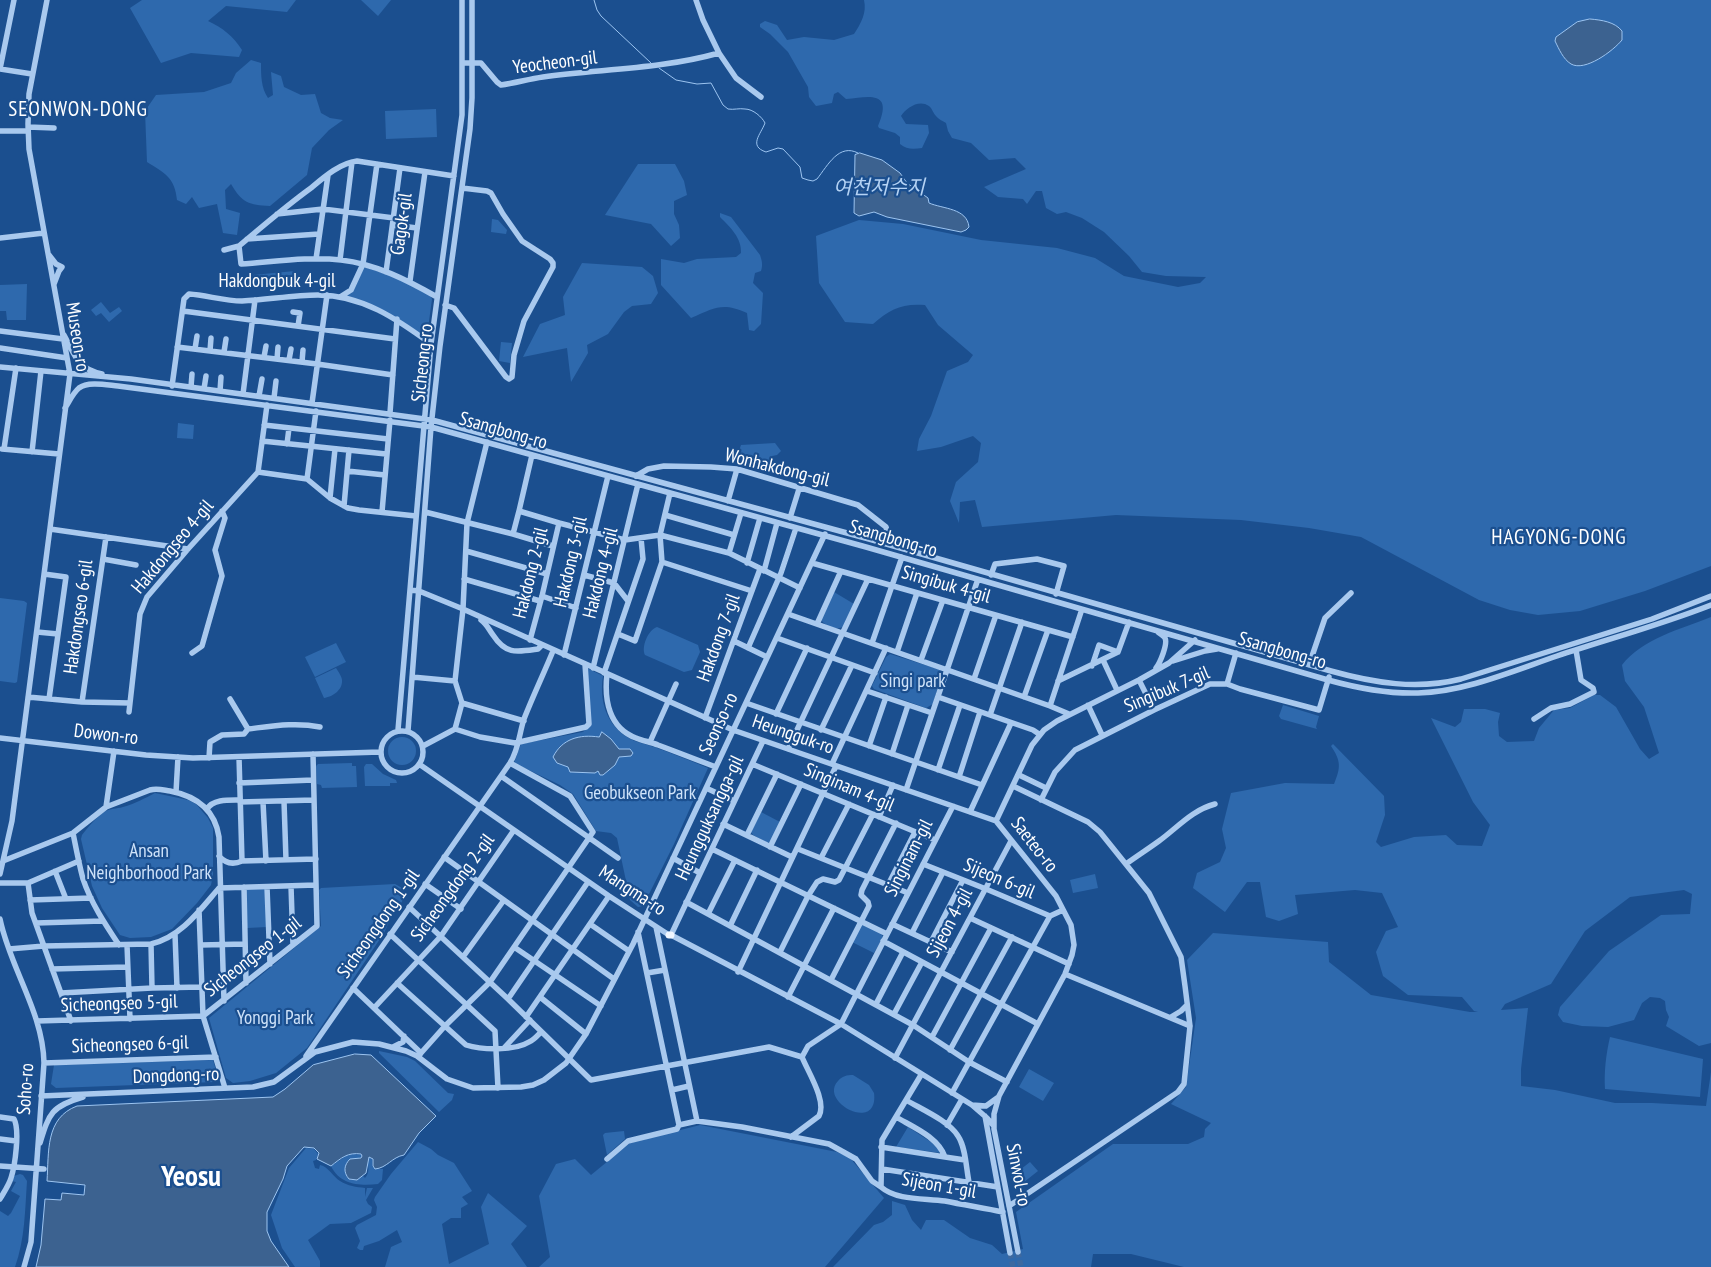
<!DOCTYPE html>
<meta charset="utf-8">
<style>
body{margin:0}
canvas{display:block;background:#1b4f8f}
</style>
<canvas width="1711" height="1267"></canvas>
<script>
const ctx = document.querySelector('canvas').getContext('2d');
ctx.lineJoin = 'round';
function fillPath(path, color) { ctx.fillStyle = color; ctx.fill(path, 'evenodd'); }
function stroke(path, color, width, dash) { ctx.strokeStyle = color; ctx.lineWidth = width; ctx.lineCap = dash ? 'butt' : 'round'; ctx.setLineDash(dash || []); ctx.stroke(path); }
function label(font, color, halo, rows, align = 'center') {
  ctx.font = font + ' "PT Sans Narrow","Noto Sans KR",sans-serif'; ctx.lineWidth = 4.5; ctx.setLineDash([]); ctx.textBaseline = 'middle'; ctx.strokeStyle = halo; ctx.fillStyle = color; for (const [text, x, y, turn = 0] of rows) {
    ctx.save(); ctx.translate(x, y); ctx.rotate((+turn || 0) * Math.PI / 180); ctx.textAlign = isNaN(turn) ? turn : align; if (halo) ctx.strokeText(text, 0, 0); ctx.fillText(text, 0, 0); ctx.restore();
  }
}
fillPath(new Path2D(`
 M142,0H296L287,12L226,6L208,21C223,28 233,36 242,50L239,57L191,53L161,63L130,8Z
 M361,0H391L378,16Z
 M864,0H1711V566L1645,591L1580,611L1538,615L1510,610L1479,600L1361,537L1309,528L1241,520L1116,515L982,527L975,500L960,502L959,523L950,501L956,482L978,462L981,443L973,436L941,447L917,451L919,439L931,416L947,371L968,362L973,355L938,325L925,305C902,303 890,309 873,324L845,322L819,283L816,236L859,220L903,224L981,240L1057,248L1095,258L1124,276L1178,287L1200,283L1206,277L1166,276L1142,272L1129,256L1104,232L1082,218L1066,212L1057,214L1046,208L1042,191H1036L1027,204L1023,199L998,197L984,187L1026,169L1015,158L989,160L971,143L952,138L948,131L946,123C943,121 938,119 936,116C933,113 932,108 929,106C919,99 906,108 901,116L906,124L928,125L929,133L922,148C914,149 907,150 900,144V137L895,133L879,128L878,126C893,91 871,96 846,99L838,92L834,94L832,103L816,106L809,97L808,87L788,52L770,34L760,27V24L765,21L777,25L787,40L804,37L834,40L854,34C861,23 867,13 864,0Z
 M251,60L261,63C261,75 261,88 268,98L273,95L271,72L281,76L284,87L301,95L315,94L321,113L330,118L343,120L329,130L312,148L307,175L270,206C249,205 242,203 231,184L225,190L226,209L240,213L237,235L223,233L217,204L199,208L192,197L186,204L177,200C175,177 164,173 147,162L145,111L156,95L204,92L231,83L236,73Z
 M436,109L437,137L386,139L385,111Z
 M638,164H675L684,181L687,195L674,201V214L679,225L680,238L671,246L651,224L605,215Z
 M720,213L731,217L760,255C762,261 763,265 761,271L755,273L753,283L763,293L761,324L754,331L749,330L747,313C722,302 715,308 691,318L661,285V259L684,263L697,259L736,257L741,253C742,238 730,227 720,217Z
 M492,219L498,220L507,230L506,234L491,232Z
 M582,263L642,267L653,276L658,293L651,304L632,306L624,312L608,334L587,345L588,353L571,382L567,348L523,357L540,324L565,315L563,297Z
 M364,267L392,276L430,295L432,299L427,336H425C399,320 375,303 344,296Z
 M295,271L296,278L254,282L253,275Z
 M27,284L26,320H7L6,311H0V285Z
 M101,302L110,313L119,307L122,311L109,322L101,313L96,316L91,310Z
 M501,342L512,343L510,363L499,361Z
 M178,423L194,425L193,439L177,438Z
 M775,443L781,451L777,455L772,456L771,466L742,462L739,451L741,445Z
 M834,592L854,604L844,627C836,630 826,627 821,620Z
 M0,598L24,601L27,603L17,682L15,683L0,681Z
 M1711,617V1043L1699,1046L1666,1026L1669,1017L1666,1010L1665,1001L1660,998L1650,997L1642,1003L1634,1020L1608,1027L1582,1026L1563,1022L1558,1015L1560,1007L1609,951L1661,915L1690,914L1692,894L1684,890L1630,897L1585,931L1551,984L1505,1004L1501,1010L1528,1008L1521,1069V1086L1555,1090L1615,1103H1652L1706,1106L1711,1072V1267H1184L1131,1254H1093L1091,1267H833L874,1225L883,1222L892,1215V1201L905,1205L912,1220L921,1230L926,1220H944L970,1238L992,1245L1002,1254L1023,1249L1016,1212L1113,1144H1188L1204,1137L1205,1129L1211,1123L1171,1104L1186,1087L1196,1018L1187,960L1213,933L1328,942L1329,962L1371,995L1470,1012H1478L1474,1011L1462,997L1408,995L1383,976L1376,952L1386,931L1398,927L1382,893L1355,890L1295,895L1298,914L1279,921L1266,917L1260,882H1247L1225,912L1193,888L1197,873L1220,862L1226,848L1222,829L1231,793L1285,783L1334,784C1341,767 1341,761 1331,746L1333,744L1384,796L1385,815L1376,842L1381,847L1414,837L1446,835L1457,845L1482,846L1490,825L1473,802L1431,718L1455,727L1461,722L1464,709H1485L1500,713L1498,722L1499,736L1507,742L1534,741L1539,728L1554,710L1570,708L1594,695H1600L1616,707L1640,749L1649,759L1659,753L1644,707L1625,681L1622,665C1642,639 1681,629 1711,617Z
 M657,627L698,645L700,652L692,670L684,672L645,655C641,647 648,630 657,627Z
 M336,643L346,662L315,677L305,657Z
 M890,654L941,670L942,673L933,704L926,708L874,689L872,686L886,657Z
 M336,668C338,671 342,677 342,680C343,690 332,697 324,698L315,678Z
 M587,668L603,676C599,700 606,724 627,737C636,743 647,744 657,748C674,754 691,761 708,768L674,844L643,906L638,907L630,900L617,838L611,833L596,831L573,794L560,785L514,763L521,744L583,732L591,724Z
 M1283,705L1319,716L1316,727L1317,729L1281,719L1279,716Z
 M388 751a14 14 0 1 1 28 0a14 14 0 1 1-28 0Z
 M352,763V766H356L357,787L322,788L321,785L317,784L316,766L318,764Z
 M366,764H372L383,774L396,780L397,783H390V786H365L364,767Z
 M155,793L188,800L196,804L208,818L213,828V875L211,885L197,903L172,929L151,937L130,938L120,935L102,908L92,886L81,839L82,835C88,827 96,818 104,812C111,808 116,809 123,807C135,804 145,798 155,793Z
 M761,812L780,822L771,841L767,843L753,835L751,832Z
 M1095,874L1098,888L1073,893L1070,880Z
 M395,884L404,889L405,897L390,920L384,933L307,1048L276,1073L250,1081L233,1083L226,1078L209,1018L321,926L319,890L321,888Z
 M264,888L266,890L267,927L247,928L246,891L247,889Z
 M861,925H865L881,933L883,937L874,953L852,942Z
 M1610,1037L1703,1059L1700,1097L1605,1089C1604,1072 1606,1054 1610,1037Z
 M379,1051L407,1057L415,1061L448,1093L454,1094L452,1100L439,1112L379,1053Z
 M213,1060L218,1077L215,1082L56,1088L51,1084L54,1065Z
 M1029,1069L1054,1083L1043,1101L1019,1087Z
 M853,1075L869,1085L874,1093C879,1134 818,1102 838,1081C842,1076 847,1075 853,1075Z
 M700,1125L837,1152L850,1158L884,1198L825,1267H539L550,1257L539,1196L556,1164L575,1159L591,1175L630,1143Z
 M908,1127L934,1144L941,1153L896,1147Z
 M624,1131L625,1139L607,1155L603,1135L605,1133Z
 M418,1142L431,1149L438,1155L454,1163L472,1191L462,1197L468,1204L461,1208V1218H451L442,1224L449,1264L489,1244L481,1207L488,1193L527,1226L511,1244L527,1267H385L391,1247L402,1242L397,1230L379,1241L364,1246L363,1250H360L357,1248L360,1241L355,1228L357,1225L376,1215L377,1207L374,1200L375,1197L391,1174Z
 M306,1148L314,1149L318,1154L316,1160L313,1161L315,1168L319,1169L320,1165C329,1167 333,1177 340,1181C348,1186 356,1187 365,1188V1197L367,1188H373L366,1200L368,1204L372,1207L371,1213L351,1223L330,1224L308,1240L320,1261V1267H295L282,1248L271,1215L289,1168Z
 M353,1154L362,1155V1156L345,1166V1172L351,1180L363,1176L365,1178C371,1172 367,1165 368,1158L369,1157L372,1159V1166L375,1169H383L382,1180L378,1184C360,1186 340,1185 331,1166L346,1156Z
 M1030,1162L1038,1171L1019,1186L1011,1177Z
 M20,1174L23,1175L27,1181C25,1210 25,1239 15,1267H0V1211L8,1216L11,1213L20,1196L11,1191L16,1182L12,1181L14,1176Z`), '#2e69ad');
const water = new Path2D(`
 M1590,19C1602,20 1615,22 1622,31V40C1613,51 1585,72 1571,64C1563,59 1559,49 1555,41L1556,37L1577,22Z
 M860,153L882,160L900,173L907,183L928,198L929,203C943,209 967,208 969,227L966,230L961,232L887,217L874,212L859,216L854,213L855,155Z
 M602,732L611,739L619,749H630L633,753L631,756L619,757L615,765L603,775H600L598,771L595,773L570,772L568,767L557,763L553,757C562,739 579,734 599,737Z
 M355,1054L371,1055L436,1116L419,1133L404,1155C392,1157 387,1168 375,1169L373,1166V1159L369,1157L366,1173L357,1180L349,1179C343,1172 344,1165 350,1159L361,1158L362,1156L361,1154C348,1152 341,1158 331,1166L317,1159L319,1153L314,1148L304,1147L287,1166L283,1179L267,1212V1231L271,1241L289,1267H36L41,1245L45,1199L61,1200L62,1193L84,1195L85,1185L47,1181C49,1152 45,1118 77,1106L273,1097L285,1089L313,1065Z`);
fillPath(water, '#3c6290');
stroke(water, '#9cc4f0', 1);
stroke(new Path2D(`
 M594,0L597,10L601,16L651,63
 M659,68L676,80L697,84L711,83L723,105L728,109C734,110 739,108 745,109C753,109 762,117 765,123C761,134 748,146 766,152L778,148L783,149L800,167L802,178L808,180L813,181L817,179C828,165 839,143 858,153`), '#9cc4f0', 1);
stroke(new Path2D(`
 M1018,1252L1021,1267
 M1010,1253L1013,1267`), '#3d69a0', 5.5, [5.5, 3]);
stroke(new Path2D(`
 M696,0L703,20L719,53
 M463,63H481L497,82L501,85C515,83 529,79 543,77C602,69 662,69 719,53L736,78L761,97
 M0,69L14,0
 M0,69L32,74
 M28,127L54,128
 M0,131H28
 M277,214L323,209L394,218
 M393,225L417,228
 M0,238L44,233
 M247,239L319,234
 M224,250L239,246
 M49,255L56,264L62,267L59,271L54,284
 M316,259L328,175
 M340,260L352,162
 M386,272L400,168
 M410,281L425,172
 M340,297L351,290L363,264L377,164
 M437,297C407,280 376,264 341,260C308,256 273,262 241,264L239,246C263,226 286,206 311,188C324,177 340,163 357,161L454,176
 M445,305L454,308L506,377L509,379L512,377L514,355L524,321L553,267V263L550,259L522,241L503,214L491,193L487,191L462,188
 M183,311L395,339
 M293,312L300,313L298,326
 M0,331L63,339
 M64,335C75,355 77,369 102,374
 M177,347L317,364L393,375
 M0,348L67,358
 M195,349L197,336
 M210,351L211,338
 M224,352L226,339
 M264,357L266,346
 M277,359L278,347
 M289,360L291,349
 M302,362L303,350
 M0,367L131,379L432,420L869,539L1331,671C1374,683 1417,690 1461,679L1652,619L1711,596
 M172,386L184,299L189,294C206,295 224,301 242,301C267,300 293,295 318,295C362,295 397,319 431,344
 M191,387L192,374
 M204,389L206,376
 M220,391L221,377
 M243,394L255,300
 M259,396L262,379
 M274,398L276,381
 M312,403L327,295
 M267,405L258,472L307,479L330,498L348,508L359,510L416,516
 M65,408C69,402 73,393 79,388C88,381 107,385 118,386L431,427L866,547L1328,680C1357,688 1387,694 1418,693C1464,692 1513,671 1557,656C1608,639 1660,625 1711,605
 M390,413L397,319
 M264,425L388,439
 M262,441L386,454
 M287,444L289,428
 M2,449L59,454
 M4,449L16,368
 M32,452L41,371
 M347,471L385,475
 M636,476L648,469L664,466L711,467L737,469L858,505L886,527L888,535L887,544
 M307,479L316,411
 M330,498L335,449
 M728,501L737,469
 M344,506L349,450
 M382,512L390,420
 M425,512L513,534L553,546
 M665,515L734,535
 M790,518L799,489
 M559,523L625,540L660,535L729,553L800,588
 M50,529L188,549
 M513,534L519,511
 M466,551L547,574
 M729,553L741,513
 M103,559L136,565
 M662,562L752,591
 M747,563L760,518
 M812,563L1073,637
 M764,571L777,523
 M44,574L66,577L49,699
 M584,575L614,583L628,601
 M991,575L995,564L1037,559L1064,566L1056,594
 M464,579L540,601
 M410,590L419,591L463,609L733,730L996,821
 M542,596L576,608
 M788,614L1050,706L1069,714
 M481,620C487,624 489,630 493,635C506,655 517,652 538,649L541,646
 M817,624L841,571
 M37,632L58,634
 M618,634L635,641L662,562L660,535L670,493
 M777,638L875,673
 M530,640L542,596L559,523L519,511L532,455
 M734,641L767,657
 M872,643L902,557
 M748,648L781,573L796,528
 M897,652L917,593
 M192,653L202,646L222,576L215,550L225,518L222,511
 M564,655L608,476
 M921,660L943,600
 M1103,660L1117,690
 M1173,661L1205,651L1217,649
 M1309,665L1325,618L1351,593
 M1092,666L1099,645L1118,652
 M593,668L638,484
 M1156,668C1160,663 1168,644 1165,638C1164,636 1159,633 1158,632
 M604,673L643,559L641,538
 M607,674C604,700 609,728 636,738C643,741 651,742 658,745C677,752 697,760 716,767
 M412,677L455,681
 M974,679L996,615
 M1139,680L1154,710
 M1058,681L1118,652L1129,622
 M1227,684L1236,653
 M867,691L932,713
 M28,697L82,702L130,703
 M938,697L1033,730L1039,734
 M1024,697L1048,630
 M230,699L248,729
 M82,702L106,537
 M462,703L524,721
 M746,703L982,785
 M1088,705L1102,735
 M1050,706L1082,609
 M129,712L140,614L147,597L188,549L258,472
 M776,714L807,648
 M990,715L1022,622
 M705,718L760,569
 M1534,719L1551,708L1570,704L1594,692L1593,688L1581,680L1576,650
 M455,729L480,737L515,743L586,727L589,724L585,664
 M398,730L431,344L462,115V0
 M821,730L852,665
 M381 752a21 21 0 1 1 42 0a21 21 0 1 1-42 0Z
 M408,731L431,427L440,346L470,129L472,98V0
 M0,738L146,755L193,758L380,752
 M763,741L671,935L841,1024L972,1105L987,1118L993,1125
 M650,742L676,684
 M423,746L455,729L462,703L455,681L463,609L467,523L487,442
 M869,746L886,697
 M788,749L868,579
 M892,754L908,705
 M239,757L242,861
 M209,758L210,742L222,735L244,734L248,729C273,726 296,722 320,727
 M419,764L609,896L669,935
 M752,764L935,840
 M832,764L886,648
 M938,770L960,705
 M1019,775L1046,788
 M501,776L618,858
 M959,777L980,712
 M239,783L313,780
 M706,788L734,801
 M906,790L978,579
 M176,792L178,757
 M1041,800L1055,772L1075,750L1154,710L1210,684H1227L1240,689L1319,710L1329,677
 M284,801L286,860
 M240,802L314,800
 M263,802L266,861
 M106,807L114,751
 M207,809C213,799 229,800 240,800
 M970,812L1011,723
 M879,817L893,785
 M723,824L792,857
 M73,833C76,848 79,864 83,879C91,903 105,924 119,945
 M747,835L777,774
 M770,847L801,784
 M712,849L887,934
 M798,849L908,893
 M219,856C225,863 233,865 242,861L316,859
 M444,857L614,979
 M673,858L700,873
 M821,858L849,804
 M3,861L73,833L106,807L150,790C157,788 163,790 170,791C196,796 215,810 219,837L224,1001
 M923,864L986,889L1050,916L1063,910
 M1126,864C1137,856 1148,849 1159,841C1177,828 1192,810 1215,804
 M55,871L66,899
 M0,874L12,821L70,374L29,149L28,124L29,94L47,0
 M0,883H28
 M425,884L461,909
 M888,885L915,832
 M291,886L293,945
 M244,887L246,983
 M267,887L270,964
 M30,900L91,898
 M686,902L913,1025L969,1062L1007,1082
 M409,907L508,999L591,1080L769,1047L802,1057
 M199,910L203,1016L225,1088
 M708,914L735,860
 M970,918L1069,964
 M0,919C10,968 43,1012 44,1063L31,1242L24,1267
 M36,923L102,921
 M590,924L629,951
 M892,924L952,952
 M730,926L757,870
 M656,927L697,1121
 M638,932L679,1125
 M912,933L943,872
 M175,934L177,988
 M390,934L495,1031L498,1088
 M883,941L1038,1024
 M931,942L963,880
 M151,944L152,988
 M127,945L130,1019
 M201,945L245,944
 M514,947L601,1006
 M9,949L44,946L151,944C181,937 200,910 219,888L316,885
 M780,952L808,896L817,882L823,879L835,882L839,880L873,814
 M463,957L504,900
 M52,969L127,967
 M738,972L836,766
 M647,973L665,970
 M1065,974L1190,1026
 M831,980L869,906L868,902L861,895L862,890L896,823
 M397,983L466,1045C482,1050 515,1051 529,1042C534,1040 538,1035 541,1032
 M353,988L421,1053L419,1056
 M61,993L152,988L202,987
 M540,997L586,1034
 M788,997L834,908
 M508,999L588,882
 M876,1004L903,952
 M374,1008L441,936L514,830
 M894,1014L922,962
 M203,1016L317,926L313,754
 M526,1017L609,896
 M1171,1017L1181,1011L1187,1005
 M37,1021L203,1016
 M71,1021L32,913L28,883L79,861
 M932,1037L991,928
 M393,1047L403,1042L404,1036
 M504,1048L530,1020
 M950,1050L1012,937
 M421,1053L445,1026L490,982L593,832L570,796L510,763
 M306,1056L510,763C519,749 519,734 524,719C533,696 544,673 553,651
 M895,1058L1011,841
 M44,1063L216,1057
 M921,1075L882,1140L881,1187C897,1201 925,1198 945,1201C964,1205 984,1208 1003,1212
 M672,1090L689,1086
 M952,1093L1050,916
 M41,1096L253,1087L274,1082L315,1052L353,1042L379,1044L406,1051L417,1056L447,1079L473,1088L521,1087L533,1085L544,1080L566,1063L586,1034L633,944L825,534
 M906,1100C921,1109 949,1121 958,1136C966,1148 966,1168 969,1182
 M972,1105L986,1106L997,1098
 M985,1116L1010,1253
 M0,1117L14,1119C20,1130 15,1166 11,1178C9,1185 4,1192 0,1199
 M896,1117C913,1127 938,1137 945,1157L965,1160
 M947,1125L962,1099
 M791,1137L819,1116C827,1101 808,1072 802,1057L808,1046L841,1024L953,806
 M0,1139L16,1141
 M40,1143C49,1113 52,1106 83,1097
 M881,1147L945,1157
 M607,1159L628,1141L677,1129L679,1125L697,1121L742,1127L829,1144L856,1159L872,1181L881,1187
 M0,1166L44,1169
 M882,1169L998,1187
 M1009,1206L1178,1092L1184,1084L1190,1026L1185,986L1181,957L1149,893L1100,832L1088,822L1013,786
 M1018,1252L994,1129V1114L999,1096L1065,974L1072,955L1074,945L1071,925L1056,896L996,821L1032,745L1044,730L1057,721L1139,680L1169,663L1195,640`), '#a9c9ee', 5.5);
stroke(new Path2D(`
 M669,935H671`), '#f0f6ff', 7);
label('19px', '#fff', '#1b4f8f', [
 ["Yeocheon-gil",555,63,-7],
 ["Gagok-gil",402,224,-82],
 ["Hakdongbuk 4-gil",277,282],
 ["Museon-ro",77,337,81],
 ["Sicheong-ro",423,363,-84],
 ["Ssangbong-ro",503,431,16],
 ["Wonhakdong-gil",777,468,14],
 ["Ssangbong-ro",893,539,16],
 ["Hakdongseo 4-gil",173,547,-50],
 ["Hakdong 3-gil",571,562,-77],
 ["Hakdong 2-gil",531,573,-76],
 ["Hakdong 4-gil",601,573,-76],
 ["Singibuk 4-gil",946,585,16],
 ["Hakdongseo 6-gil",79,617,-82],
 ["Hakdong 7-gil",719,638,-70],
 ["Ssangbong-ro",1282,651,16],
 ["Singibuk 7-gil",1167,690,-23],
 ["Seonso-ro",719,724,-65],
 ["Dowon-ro",106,735,7],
 ["Heungguk-ro",793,735,19],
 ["Singinam 4-gil",849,788,23],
 ["Heungguksangga-gil",710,818,-65],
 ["Saeteo-ro",1034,845,52],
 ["Singinam-gil",909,858,-63],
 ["Sijeon 6-gil",999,879,23],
 ["Sicheongdong 2-gil",453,888,-54],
 ["Mangma-ro",632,891,33],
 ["Sijeon 4-gil",950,923,-62],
 ["Sicheongdong 1-gil",379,924,-55],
 ["Sicheongseo 1-gil",253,957,-38],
 ["Sicheongseo 5-gil",119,1004,-2],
 ["Sicheongseo 6-gil",130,1045,-2],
 ["Dongdong-ro",176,1076,-2],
 ["Soho-ro",26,1089,-86],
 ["Sinwol-ro",1018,1175,79],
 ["Sijeon 1-gil",939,1186,10]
]);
label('19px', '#cfe3fa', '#1b4f8f', [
 ["Singi park",913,682],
 ["Geobukseon Park",640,794],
 ["Ansan",149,852],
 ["Neighborhood Park",149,874],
 ["Yonggi Park",275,1019]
]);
label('italic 20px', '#b5d3f5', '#1b4f8f', [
 ["여천저수지",879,188]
]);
ctx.letterSpacing = '1px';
label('21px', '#fff', '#1b4f8f', [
 ["SEONWON-DONG",78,110],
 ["HAGYONG-DONG",1559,538]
]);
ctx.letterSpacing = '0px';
label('bold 29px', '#fff', '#1b4f8f', [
 ["Yeosu",191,1178]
]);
</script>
